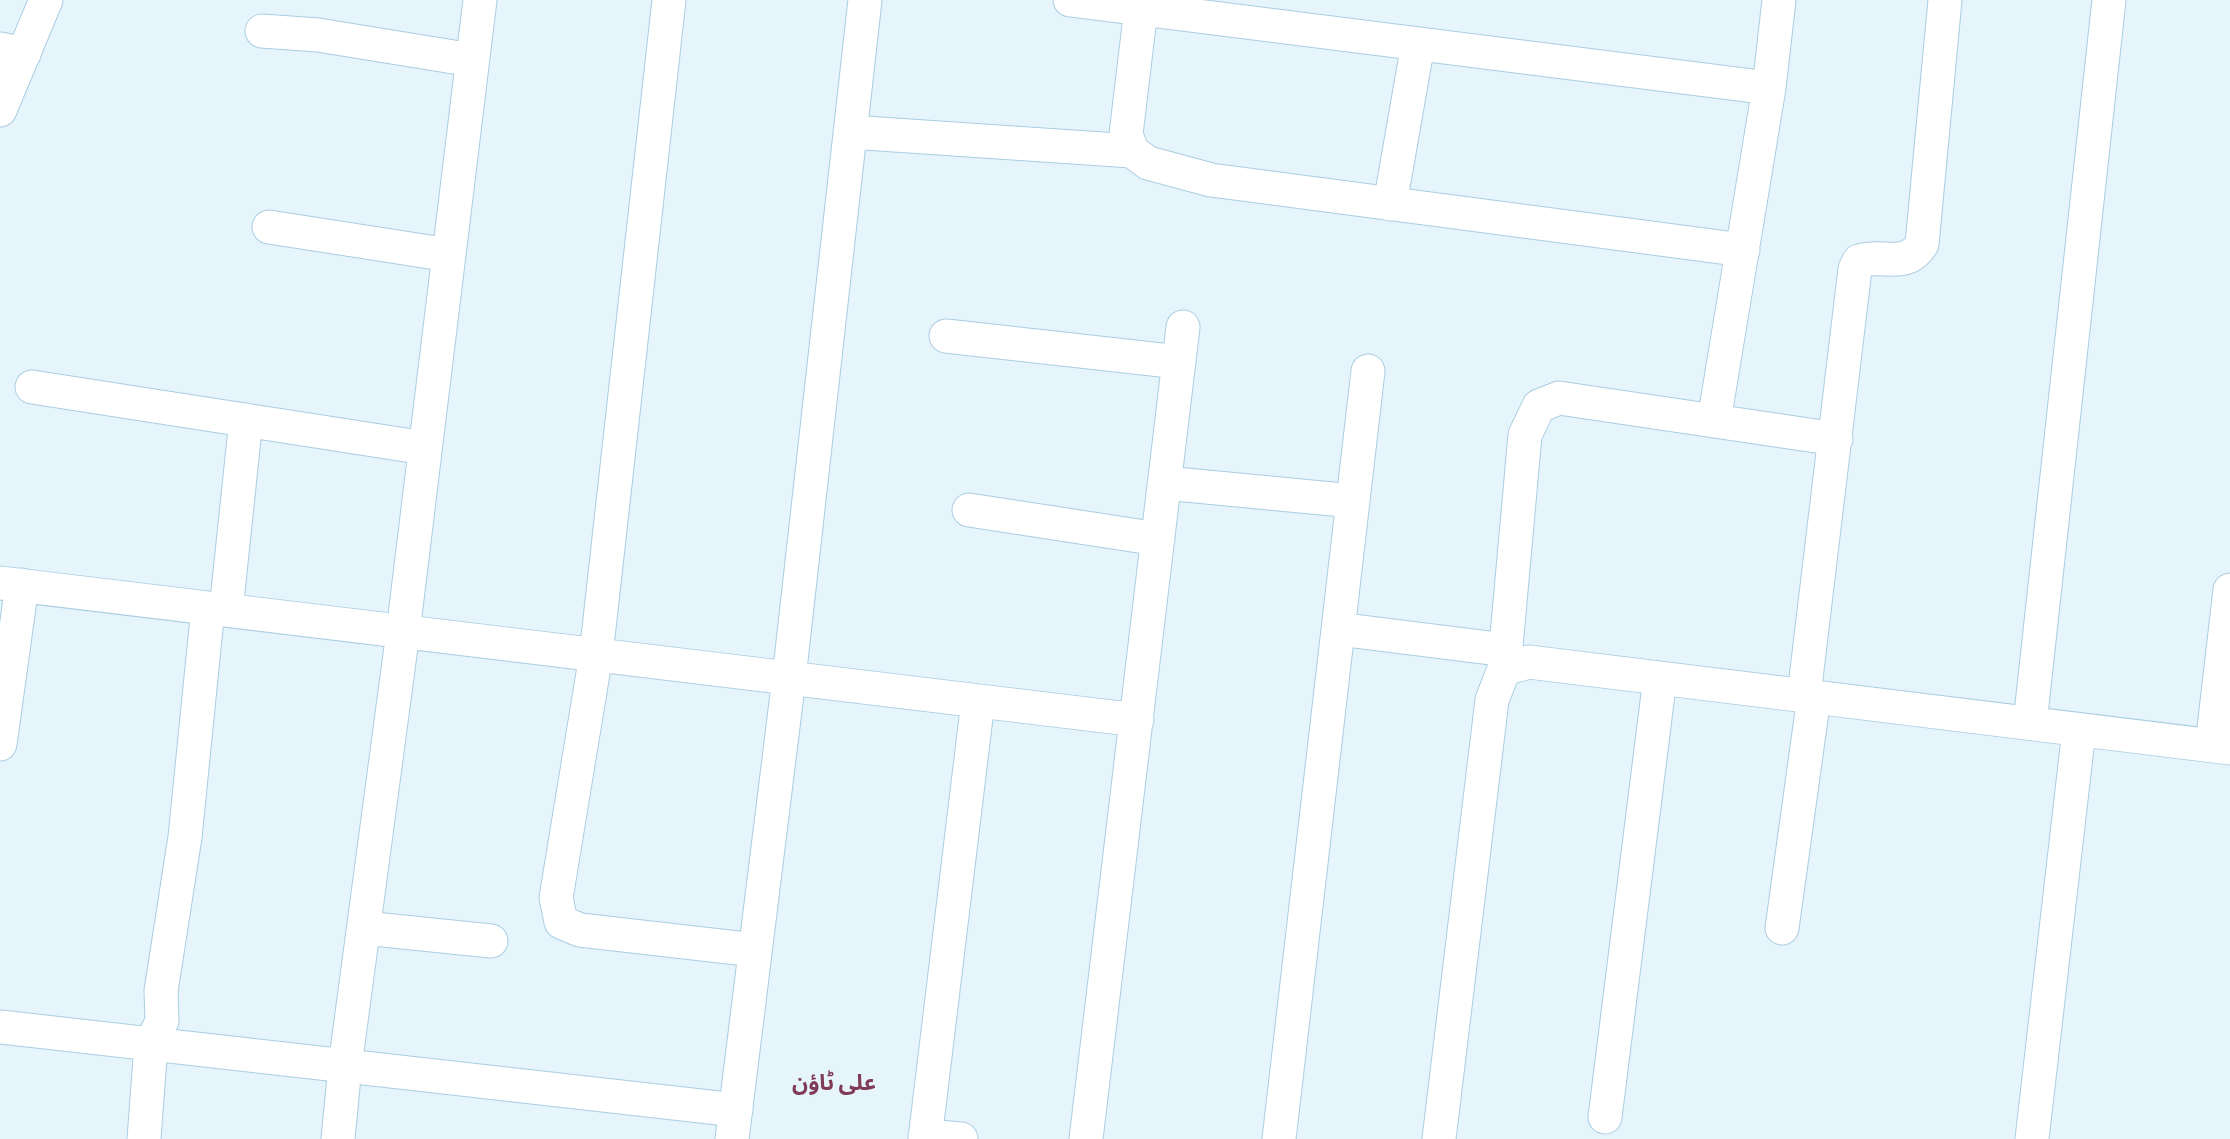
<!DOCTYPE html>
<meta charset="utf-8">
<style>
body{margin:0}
canvas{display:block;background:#e6f4fc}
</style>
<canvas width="2230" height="1139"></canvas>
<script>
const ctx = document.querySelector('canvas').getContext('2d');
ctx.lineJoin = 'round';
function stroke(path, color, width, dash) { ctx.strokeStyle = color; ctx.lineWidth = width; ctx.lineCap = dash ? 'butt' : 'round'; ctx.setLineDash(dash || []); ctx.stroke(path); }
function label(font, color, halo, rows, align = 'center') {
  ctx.font = font + ' "Crimson Pro","Noto Sans Arabic",serif'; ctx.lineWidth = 6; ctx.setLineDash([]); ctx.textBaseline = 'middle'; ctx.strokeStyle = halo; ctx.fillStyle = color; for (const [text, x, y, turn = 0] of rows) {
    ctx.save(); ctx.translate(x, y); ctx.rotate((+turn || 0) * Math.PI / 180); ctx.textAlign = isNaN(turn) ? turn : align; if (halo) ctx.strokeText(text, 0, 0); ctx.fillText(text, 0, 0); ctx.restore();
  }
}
const minor = new Path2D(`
 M669,0L596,655L556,898L561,922L580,930L755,950
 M1070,0L1769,88
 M262,31L318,35L472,60
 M0,49L24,54
 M850,132L1132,151L1148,163L1211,180L1743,250
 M1132,151L1126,134L1141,9
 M1390,204L1418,44
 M269,227L449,255
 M946,336L1179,362
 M32,387L425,448
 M1714,421L1769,88L1779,0
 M1165,483L1353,501
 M969,510L1158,539
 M0,583L1137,720
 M226,610L246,420
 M1338,629L1506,650
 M1504,669L1529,662L2230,748
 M1804,695L1855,269L1859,261C1883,253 1906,270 1922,244L1945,0
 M2030,723L2109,0
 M0,744L22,585
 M2212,745L2230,590
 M364,928L491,941
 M1782,928L1814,697
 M0,1027L736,1110
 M1605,1117L1660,678
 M925,1136L961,1139
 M144,1139L151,1044L162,1021L161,991L185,837L208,608
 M338,1139L345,1066L403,632L480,0
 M732,1139L789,678L865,0
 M925,1139L978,701
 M1086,1139L1183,327
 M1279,1139L1368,371
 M1439,1139L1492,700L1504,669L1525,435L1539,406L1559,398L1836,439
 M2032,1139L2079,730`);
const tertiary = new Path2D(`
 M0,110L46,0`);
stroke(minor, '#aacee1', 35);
stroke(tertiary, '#aacee1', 35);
stroke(minor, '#fff', 33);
stroke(tertiary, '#fff', 33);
label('bold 22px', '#803c57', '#e6f4fc', [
 ["علی ٹاؤن",834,1083]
]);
</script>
